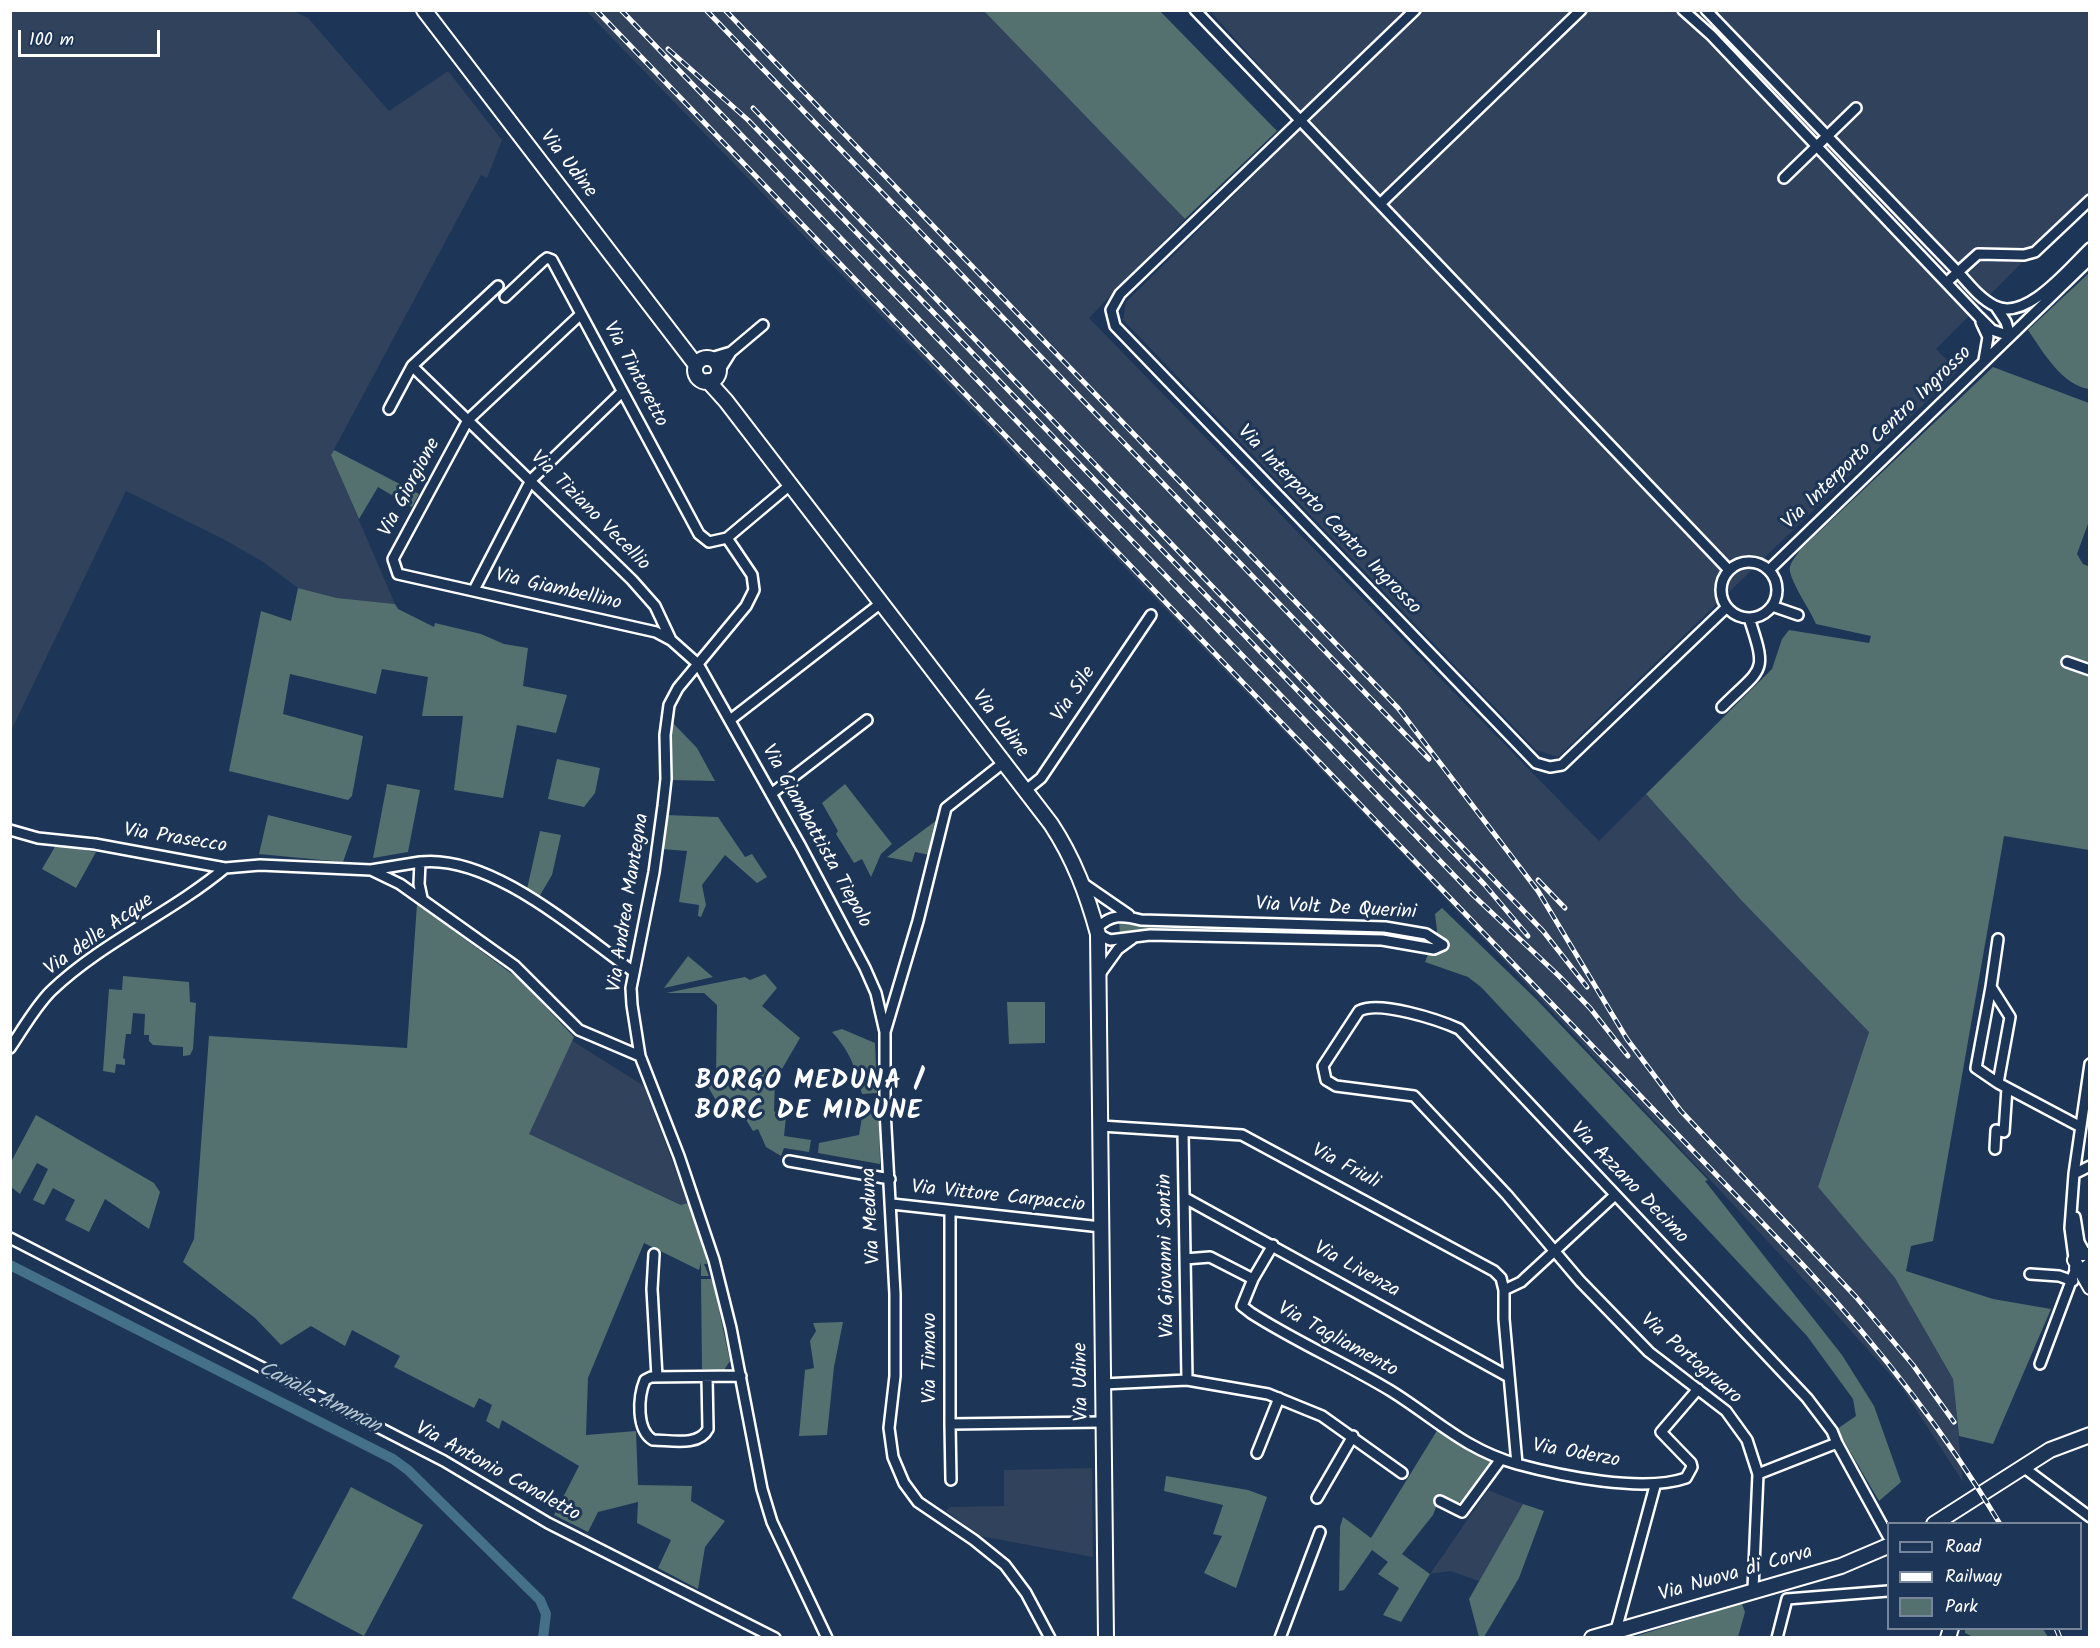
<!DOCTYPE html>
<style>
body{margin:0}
#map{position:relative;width:2100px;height:1648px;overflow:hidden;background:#1d3557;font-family:Kalam,sans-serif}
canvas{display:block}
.frame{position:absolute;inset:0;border:12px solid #fff;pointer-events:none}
.legend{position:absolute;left:1887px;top:1522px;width:195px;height:108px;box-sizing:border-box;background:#1d3557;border:2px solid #77869a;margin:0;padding:8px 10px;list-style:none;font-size:18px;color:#fff}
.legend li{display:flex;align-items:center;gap:12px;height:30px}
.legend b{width:30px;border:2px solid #77869a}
.scale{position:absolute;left:18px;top:30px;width:142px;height:27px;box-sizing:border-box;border:3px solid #fff;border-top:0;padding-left:8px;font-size:18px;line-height:21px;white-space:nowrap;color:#fff;-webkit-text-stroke:4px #1d3557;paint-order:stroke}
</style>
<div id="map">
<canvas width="2100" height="1648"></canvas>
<div class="frame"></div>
<ul class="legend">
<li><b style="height:8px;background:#1d3557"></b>Road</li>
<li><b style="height:8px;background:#fff"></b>Railway</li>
<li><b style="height:16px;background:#54716f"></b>Park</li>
</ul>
<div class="scale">100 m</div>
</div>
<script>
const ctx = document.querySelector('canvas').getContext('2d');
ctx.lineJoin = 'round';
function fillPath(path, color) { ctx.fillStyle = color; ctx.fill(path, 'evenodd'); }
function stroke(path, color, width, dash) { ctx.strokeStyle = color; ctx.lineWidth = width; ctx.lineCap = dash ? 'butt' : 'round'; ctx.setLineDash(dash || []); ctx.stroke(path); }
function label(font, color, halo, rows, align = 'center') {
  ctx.font = font + ' Kalam,sans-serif'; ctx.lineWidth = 6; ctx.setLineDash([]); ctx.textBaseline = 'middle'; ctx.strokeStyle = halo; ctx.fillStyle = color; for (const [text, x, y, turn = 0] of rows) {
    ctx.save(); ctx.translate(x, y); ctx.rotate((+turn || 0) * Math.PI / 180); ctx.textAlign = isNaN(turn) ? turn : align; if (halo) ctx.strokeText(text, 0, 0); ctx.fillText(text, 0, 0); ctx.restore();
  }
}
fillPath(new Path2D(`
 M11,11H293L308,18L389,111L448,71L502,140L487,178L481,175L331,455L395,604L337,598L298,588L263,562L225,540L126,491L11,731Z
 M586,11H984L1185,219L1089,318L1599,841L1646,794L1741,900L1869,1032L1818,1187L1895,1278L1953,1379L1963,1482L1902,1388L1836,1314L1444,897Z
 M1210,11H2089V195L1936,349L1958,371L1558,757L1536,750L1123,320L1126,302L1309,121Z
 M571,1040L644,1086L688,1203L682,1205L528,1134Z
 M1092,1468L1093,1557L980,1536L946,1511L950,1507L1004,1506V1470Z
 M1488,1490L1523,1504L1479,1581L1450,1571L1430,1574Z`), '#30425c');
fillPath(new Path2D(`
 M984,11H1160L1277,131L1185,219Z
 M2089,273V389C2062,385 2043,352 2028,330Z
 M1993,367L2089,403V521L2077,554L2083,564L2090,567L2089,850L2004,836L1933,1241L1911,1246L1906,1271L1993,1299L2051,1309L1993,1444L1959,1436L1953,1379L1895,1278L1818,1187L1869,1032L1741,900L1646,794L1772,669L1782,639L1789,630L1869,643L1871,636L1816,624C1811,611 1787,577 1790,567C1791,561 1797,555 1800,550Z
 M334,450L419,494L412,507L378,487L359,519L331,455Z
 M298,588L337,598L395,604L398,609L434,627L435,623L481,634L504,644L528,648L523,686L567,695L556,733L517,725L503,798L454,790L463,716H422L428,677L382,669L376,694L290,674L283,714L363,736L352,796L348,800L229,771L261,611L291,621Z
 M672,722L697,748L715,781L671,780Z
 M557,759L600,768L595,793L584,807L548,799Z
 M387,784L420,790L408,852L373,858Z
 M845,784L892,844L881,854L871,877L862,859L854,863L836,834L838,831L822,803Z
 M268,815L352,836L343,862L259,854Z
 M666,815L718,817L745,857L752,854L767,877L757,883L725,855L702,885L706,905L701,917L698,916L699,905L679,902L687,851L662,849Z
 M937,820L930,855L915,852L912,862L887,857Z
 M540,831L561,835L552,875L539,897L527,889Z
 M56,845L96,852L76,888L42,869Z
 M417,904L519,979L574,1037L529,1134L681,1205L688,1203C698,1222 704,1242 707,1264H704L709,1276H701V1262L699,1270L644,1243L588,1378L586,1435L636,1431L638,1485L692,1486L691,1501L725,1521L705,1547L698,1589L658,1568L671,1540L637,1523L638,1502L598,1512L588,1532L554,1515L579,1466L502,1420L499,1429L486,1421L492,1405L479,1398L474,1408L394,1367L400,1356L352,1330L345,1346L311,1326L281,1345L255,1318L183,1262L194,1239L209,1036L407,1048Z
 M1442,908L1536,999L1708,1180L1705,1181L1842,1355L1874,1406L1901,1482L1879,1501L1837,1429L1856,1416L1853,1399L1807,1336L1481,987L1468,977L1425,962L1437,931L1435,914Z
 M1119,920L1151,927L1331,933L1147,929L1120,935Z
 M688,956L713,977L664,988Z
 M765,974L777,988L762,1006L800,1038L775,1081L774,1111L781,1117H786L784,1136L811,1140L809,1152L784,1148L781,1156L766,1147L758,1129L753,1131L743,1115L719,1106L706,1083L716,1078L717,1005L704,993H666L745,977L750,980Z
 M123,976L189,982L190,1002L196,1003L193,1049L190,1055L183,1056V1047L153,1045L149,1041V1035H144L145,1014L133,1013L131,1034H126L123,1058L125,1059V1065L116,1064L115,1073L103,1071L109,989L122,990Z
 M1007,1002H1045V1043L1009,1044Z
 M842,1029L875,1043L877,1093L862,1094C856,1069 850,1051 832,1032Z
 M879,1103L880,1164L818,1153L819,1143L859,1135L864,1105Z
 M36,1115L154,1183L160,1192L149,1229L105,1199L89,1232L65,1220L75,1200L53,1188L44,1205L33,1200L48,1169L37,1163L20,1194L11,1187V1162Z
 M701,1279H711L713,1282L730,1361L724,1370L702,1369Z
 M843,1322L834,1367L827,1435L799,1436L805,1370L814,1368L810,1341L816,1331L813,1323Z
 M1438,1429L1490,1461V1467L1464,1501L1456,1503L1441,1494L1433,1515L1402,1554L1430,1574L1401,1622L1383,1615L1399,1588L1378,1574L1388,1562L1372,1550L1344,1590L1339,1591L1340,1527L1343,1517L1371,1538Z
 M1166,1476L1248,1490L1267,1497L1236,1588L1204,1573L1222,1536L1213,1534L1223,1505L1164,1491Z
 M351,1487L423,1525L364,1636L292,1598Z
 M1523,1504L1544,1511L1519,1578L1484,1637H1479L1469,1599Z
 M1739,1604H1742L1745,1612L1738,1637H1633Z
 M1965,1629H2043L2048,1637H1973L1965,1633Z`), '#54716f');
stroke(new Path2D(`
 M10,1265L393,1459L408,1470L540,1600L546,1614L543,1638`), '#447089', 10);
const minor = new Path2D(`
 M1195,10L1728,569
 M1415,10L1120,294L1111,310L1115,326L1536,763L1550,767L1562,765L1727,607
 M1683,10L1711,35L1979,317L1992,330L2010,336
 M1706,10L1957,271C1968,283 1980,299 1995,306C2026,322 2069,268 2090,248
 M1784,178L1856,108
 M1380,204L1581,10
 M1947,282L1978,254L2024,255L2035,252L2090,200
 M498,286L412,366L632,580L655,606L671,640
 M505,297L543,261L547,258L552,260L699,534L709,542L727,538
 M1996,307L2006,322L2010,336
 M581,314L468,420L393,559L398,574L656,632L671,640L698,664L801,847L865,968L876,993L885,1032
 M1981,322L1988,337L1984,360
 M711,358L731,352
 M719,371L731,352L763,325
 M389,409L412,366
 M790,485L727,538L752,575L754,590L746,606L678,688L669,705L665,735L666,779L663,806L654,872L631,988L632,1005L640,1056L679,1156L714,1260L731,1328L762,1489L772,1522L827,1638
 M1721 590a28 28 0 1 1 56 0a28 28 0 1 1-56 0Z
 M1770,569L2090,259
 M474,590L531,480L622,392
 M1772,606L1798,615
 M2067,662L2090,670
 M1722,707C1763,666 1768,675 1749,618
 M730,720L881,603
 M1003,763L946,808L918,921L885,1032V1110L895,1294V1376L889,1428L893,1457L904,1483L918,1502L974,1540L1005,1565L1026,1593L1050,1638
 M1025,791L1041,778L1151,615
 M771,794L867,720
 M10,830L38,838L95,844L225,868L260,865L371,870L400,884L515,966L579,1030L640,1056
 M420,862C492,854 577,932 634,972
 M371,870L420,862L419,884L422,898
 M1084,884L1129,915
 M1097,928C1111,914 1123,915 1141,920L1385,927L1426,934L1443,945L1434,949L1382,940L1150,935L1110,940L1098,934
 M1998,939L1991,987L2010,1017L1998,1083L2079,1126
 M1100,974L1118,949L1133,938
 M1991,987L1976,1068L1998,1083
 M10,1048C23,1029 35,1007 51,991C102,942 171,913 225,868
 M1101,1126L1242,1135L1494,1271L1501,1278L1504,1290V1319L1517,1464C1561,1476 1643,1493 1686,1478L1692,1467L1691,1463L1661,1432L1698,1389
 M1183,1132L1187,1380
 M1995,1149L1996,1130L2004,1132L2007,1088
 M789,1161L890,1179
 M2074,1174L2090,1166
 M1185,1198L1509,1377
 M892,1204L1101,1227
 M950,1211V1424L1103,1422
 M2075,1217L2079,1242L2086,1255
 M10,1238L444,1461L548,1523L775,1638
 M654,1254L652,1289L657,1377
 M2074,1258L2070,1228L2074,1174L2090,1064
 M1185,1259L1210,1257L1253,1279L1242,1306L1251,1313C1296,1342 1345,1363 1391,1391C1436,1419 1464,1449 1517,1464
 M2030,1274L2059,1276L2073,1281
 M1253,1279L1273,1245
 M1504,1290L1521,1282L1614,1196
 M2040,1364L2076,1268
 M707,1377L708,1429C699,1447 670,1440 653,1440C636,1430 638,1397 645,1380L651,1377L741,1376
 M1103,1384L1187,1380L1268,1394L1322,1416L1402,1473
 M950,1424L951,1480
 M1837,1443L1888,1536
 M1257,1453L1279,1398
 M2023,1467L2090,1517
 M1317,1498L1353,1436
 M1440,1501L1462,1512L1501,1459
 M1753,1589L1758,1474L1747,1440L1726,1411L1649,1352L1580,1281L1507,1195L1414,1096L1336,1086L1326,1080L1323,1066L1359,1011C1379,1000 1439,1020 1459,1029L1807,1398L1832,1431L1837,1443L1758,1474
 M1616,1630L1655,1486
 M1280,1638L1320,1532
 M1777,1638L1787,1599L1888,1591`);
const tertiary = new Path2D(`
 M2090,1254H2078L2074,1260L2090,1288
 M2076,1268L2084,1269L2090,1264`);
const secondary = new Path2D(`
 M424,10L696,365
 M695 370a12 12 0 1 1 24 0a12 12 0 1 1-24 0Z
 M708,381L726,401L1051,824C1074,859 1087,894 1098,934L1106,1638
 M1934,1524L2050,1450L2090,1435
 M1592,1638L1841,1566L1888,1546
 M1948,1638L1951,1628`);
stroke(minor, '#fff', 14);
stroke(tertiary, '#fff', 16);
stroke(secondary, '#fff', 18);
stroke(minor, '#1d3557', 9);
stroke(tertiary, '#1d3557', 12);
stroke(secondary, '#1d3557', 14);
const rail = new Path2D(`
 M596,10L1804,1266C1878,1346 1944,1430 2000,1524
 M621,10L1473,895L1559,976L1590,1008L1628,1056
 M706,10L1429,759
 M725,10L1398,708L1538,891L1627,1039L1681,1111L1856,1297L1913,1365L1954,1422
 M668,49L748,120L1484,884L1528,936
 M753,108L1543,931L1587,987
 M1538,880L1565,908
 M2056,1628L2060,1638`);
stroke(rail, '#fff', 5);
stroke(rail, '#1d3557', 3, [9]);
label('20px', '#fff', '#1d3557', [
 ["Via Udine",567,165,52],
 ["Via Tintoretto",634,375,62],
 ["Via Interporto Centro Ingrosso",1878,439,-44],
 ["Via Giorgione",411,488,-62],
 ["Via Tiziano Vecellio",589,512,45],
 ["Via Interporto Centro Ingrosso",1328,521,46],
 ["Via Giambellino",558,591,13],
 ["Via Sile",1075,695,-56],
 ["Via Udine",999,725,52],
 ["Via Giambattista Tiepolo",815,837,61],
 ["Via Prasecco",175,840,9],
 ["Via Andrea Mantegna",630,903,-81],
 ["Via Volt De Querini",1336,910,3],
 ["Via delle Acque",100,936,-35],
 ["Via Friuli",1345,1168,28],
 ["Via Azzano Decimo",1628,1184,46],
 ["Via Vittore Carpaccio",998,1198,6],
 ["Via Meduna",873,1216,-93],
 ["Via Giovanni Santin",1168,1256,-91],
 ["Via Livenza",1356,1271,29],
 ["Via Tagliamento",1337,1341,29],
 ["Via Timavo",932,1358,-90],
 ["Via Portogruaro",1690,1360,41],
 ["Via Udine",1083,1382,-91],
 ["Via Oderzo",1576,1455,10],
 ["Via Antonio Canaletto",497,1473,29],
 ["Via Nuova di Corva",1736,1575,-16]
]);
label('italic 21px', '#b4c6d0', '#1d3557', [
 ["Canale Amman",319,1399,27]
]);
ctx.letterSpacing = '1.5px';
label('bold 26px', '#fff', '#1d3557', [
 ["BORGO MEDUNA /",809,1084],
 ["BORC DE MIDUNE",809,1114]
]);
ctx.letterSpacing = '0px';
</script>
